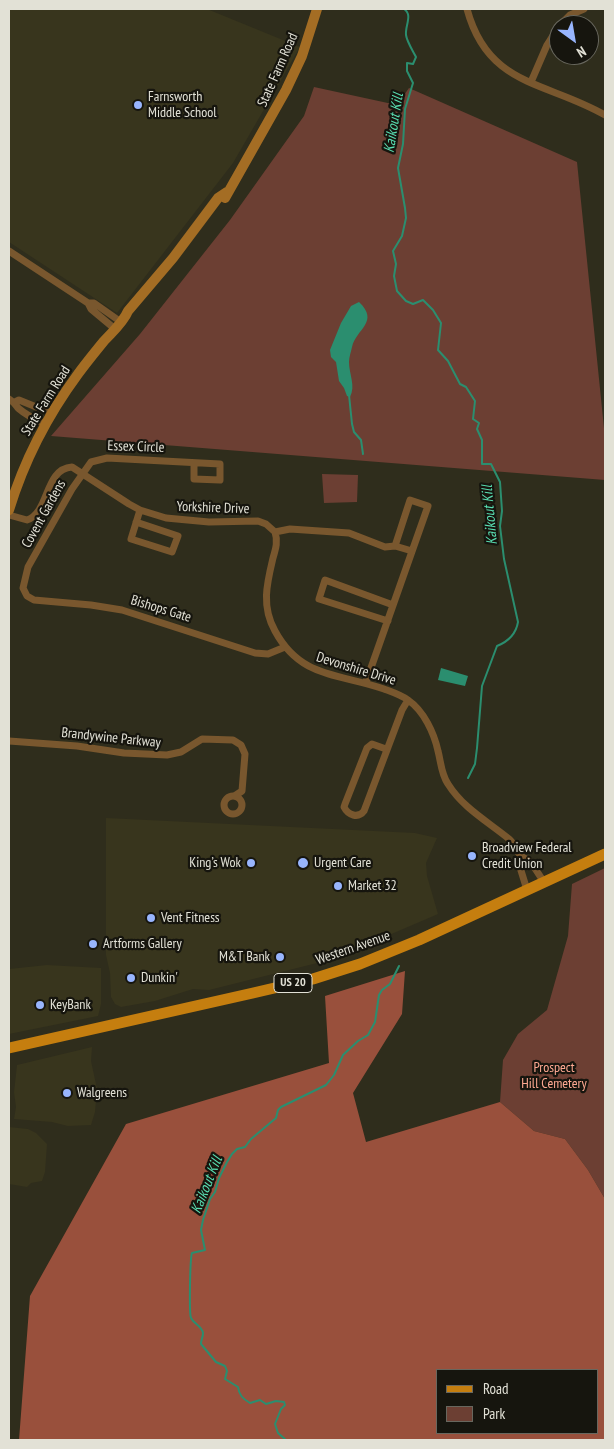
<!DOCTYPE html>
<meta charset="utf-8">
<style>
body{margin:0}
#map{position:relative;width:614px;height:1449px;overflow:hidden;background:#2f2d1c;font-family:"PT Sans Narrow",sans-serif}
canvas{display:block}
.frame{position:absolute;inset:0;border:10px solid #e2e1d6;pointer-events:none}
.legend{position:absolute;left:436px;top:1369px;width:162px;height:65px;box-sizing:border-box;background:#16150e;border:1px solid #68675e;margin:0;padding:6px 9px;list-style:none;font-size:15px;color:#e2e1d6}
.legend li{display:flex;align-items:center;gap:10px;height:25px}
.legend b{width:25px;border:1px solid #68675e}
.north{position:absolute;left:549px;top:15px;width:50px;height:50px;box-sizing:border-box;background:#16150e;border:1px solid #68675e;border-radius:50%;rotate:148deg;font-size:14px;font-weight:700;line-height:20px;text-align:center;color:#e2e1d6}
.north::after{content:'';display:block;margin:auto;width:18px;height:22px;background:#98b5fd;clip-path:polygon(50% 0,100% 100%,50% 72%,0 100%)}
</style>
<div id="map">
<canvas width="614" height="1449"></canvas>
<div class="frame"></div>
<ul class="legend">
<li><b style="height:6px;background:#c57e0f"></b>Road</li>
<li><b style="height:14px;background:#6c3f33"></b>Park</li>
</ul>
<div class="north">N</div>
</div>
<script>
const ctx = document.querySelector('canvas').getContext('2d');
ctx.lineJoin = 'round';
function fillPath(path, color) { ctx.fillStyle = color; ctx.fill(path, 'evenodd'); }
function stroke(path, color, width, dash) { ctx.strokeStyle = color; ctx.lineWidth = width; ctx.lineCap = dash ? 'butt' : 'round'; ctx.setLineDash(dash || []); ctx.stroke(path); }
function label(font, color, halo, rows, align = 'center') {
  ctx.font = font + ' "PT Sans Narrow",sans-serif'; ctx.lineWidth = 4.5; ctx.setLineDash([]); ctx.textBaseline = 'middle'; ctx.strokeStyle = halo; ctx.fillStyle = color; for (const [text, x, y, turn = 0] of rows) {
    ctx.save(); ctx.translate(x, y); ctx.rotate((+turn || 0) * Math.PI / 180); ctx.textAlign = isNaN(turn) ? turn : align; if (halo) ctx.strokeText(text, 0, 0); ctx.fillText(text, 0, 0); ctx.restore();
  }
}
fillPath(new Path2D(`
 M9,9H207L300,47L233,163L117,313L9,242Z
 M106,818L415,833L437,838L426,863L427,876L438,914L333,959L209,990L193,989L155,1001L121,1007L115,1004L111,997L110,973L106,955Z
 M47,965L101,968V1004L98,1016L9,1034V969Z
 M92,1047L91,1061L97,1089L95,1112L91,1125L68,1126L52,1122L14,1119L16,1107L14,1092L17,1065Z
 M9,1127L28,1129L36,1133L47,1144L45,1172L42,1181L31,1183L27,1187L9,1184Z`), '#38351d');
fillPath(new Path2D(`
 M314,87L397,105L409,88L577,162L605,438V480L51,436L140,334L230,220L304,116Z
 M322,474L358,475L357,502L324,503Z
 M605,868V1199L588,1170L565,1139L534,1131L500,1102L503,1060L518,1034L547,1010L568,936L572,884Z`), '#6c3f33');
fillPath(new Path2D(`
 M405,971L402,1014L353,1093L366,1142L500,1102L534,1131L565,1139L588,1170L605,1199V1440H19L30,1296L126,1124L329,1063L325,996ZM438,1370H598V1433H438Z`), '#99503c');
fillPath(new Path2D(`
 M359,302C380,322 356,329 352,347C351,352 349,357 349,362C349,374 356,386 350,397L347,396L344,388L339,381L336,362L331,357L330,350L341,323L351,306Z
 M441,668L468,676L465,686L438,680Z`), '#2b8e6f');
stroke(new Path2D(`
 M404,9C413,15 405,25 406,35C407,42 413,51 416,57L413,64L407,63V71L413,83L405,109L403,144L398,168L405,208L406,218L402,236L393,251L396,264L394,276L397,291L406,301L413,304L423,300L433,310L441,323L438,350L448,361L460,384L466,387L475,401L473,419L479,423L477,429L482,440V464H491L500,482L502,511L500,526L504,559L518,622C516,634 507,642 497,646L482,686L477,748L475,764L468,778
 M349,395L352,424L354,432L361,440L363,454
 M286,1440L278,1433L275,1424L281,1409L285,1405L284,1402L276,1401L266,1404L260,1400L250,1403C243,1399 239,1395 238,1387L225,1379L227,1371L225,1366L216,1362L201,1344C201,1340 203,1337 203,1333C202,1326 194,1324 191,1318C189,1313 190,1258 192,1253L205,1250L201,1230L203,1220L210,1199L215,1192L219,1178L227,1162L232,1154L237,1149L245,1147L251,1139L276,1118L278,1110L281,1107L326,1085L334,1075L343,1055L358,1041L368,1035L375,1022L379,995L382,990L390,984L399,966`), '#2b8e6f', 2);
stroke(new Path2D(`
 M467,9C488,87 546,81 605,115
 M560,25L570,15L584,9
 M531,82L547,45L559,26
 M9,251L88,303L91,309L115,329
 M88,303H94L121,322
 M9,399C14,402 15,404 18,408C26,415 36,420 45,424
 M15,402L19,400L51,413
 M194,463V479L220,480V464L107,458L91,462L72,489L28,567L23,588L27,596L34,600L91,605L122,610L255,653L268,654L285,647
 M9,515L27,520C50,512 44,469 72,467L129,504L140,510L166,518L209,522L258,521L266,524L275,532
 M136,522L178,536L172,552L131,539L140,510
 M275,532C278,541 276,548 273,558C267,583 261,606 275,631C301,679 339,673 384,689C392,692 401,695 408,700C424,711 434,733 438,751C441,762 441,774 448,784C463,808 487,821 509,839C514,843 516,850 520,855C522,858 526,858 529,861C535,867 539,875 544,882
 M275,532L290,529L349,533L385,547L395,546
 M388,621L319,599L325,580L393,605
 M366,682L428,506L410,500L395,546L412,551
 M9,741L77,746L124,753L167,755L181,752L202,739L233,740L241,745L245,754L242,791L236,795
 M386,749L372,744L367,748L345,804L344,807C348,815 358,819 364,811L402,710L408,700
 M224 805a9 9 0 1 1 18 0a9 9 0 1 1-18 0Z
 M521,857L519,864L527,890`), '#79572e', 7);
stroke(new Path2D(`
 M225,198L286,90L302,56L317,9
 M9,510C24,461 47,416 78,374C86,363 95,352 104,341C112,332 123,323 128,311L173,258L218,198L227,192`), '#a46d24', 10);
stroke(new Path2D(`
 M9,1048L253,993L313,979L360,964L419,940L605,854`), '#c57e0f', 11);
for (const [x, y, r, color] of [
 [138,105,5,"#98b5fd"],
 [472,856,5,"#98b5fd"],
 [251,863,5,"#98b5fd"],
 [303,863,6,"#98b5fd"],
 [338,886,5,"#98b5fd"],
 [151,918,5,"#98b5fd"],
 [93,944,5,"#98b5fd"],
 [280,957,5,"#98b5fd"],
 [131,978,5,"#98b5fd"],
 [40,1005,5,"#98b5fd"],
 [67,1093,5,"#98b5fd"]
]) { const dot = new Path2D(); dot.arc(x, y, r, 0, 2 * Math.PI); ctx.fillStyle = color; ctx.fill(dot); stroke(dot, '#16150e', 2); }
for (const [x, y, w] of [
 [293,983,38]
]) { const box = new Path2D(); box.roundRect(x - w / 2, y - 9.5, w, 19, 4); ctx.fillStyle = '#16150e'; ctx.fill(box); stroke(box, '#e2e1d6', 1); }
label('bold 12px', '#e2e1d6', null, [
 ["US 20",293,983]
]);
label('14px', '#e2e1d6', '#16150e', [
 ["State Farm Road",278,70,-66],
 ["State Farm Road",46,401,-58],
 ["Essex Circle",136,447,2],
 ["Yorkshire Drive",213,508,2],
 ["Covent Gardens",44,514,-61],
 ["Bishops Gate",161,609,17],
 ["Devonshire Drive",356,669,17],
 ["Brandywine Parkway",111,738,6],
 ["Western Avenue",353,948,-19]
]);
label('14px', '#e2e1d6', '#16150e', [
 ["Farnsworth",148,97],
 ["Middle School",148,113],
 ["Broadview Federal",482,848],
 ["Credit Union",482,864],
 ["King’s Wok",241,863,"right"],
 ["Urgent Care",314,863],
 ["Market 32",348,886],
 ["Vent Fitness",161,918],
 ["Artforms Gallery",103,944],
 ["M&T Bank",270,957,"right"],
 ["Dunkin'",141,978],
 ["KeyBank",50,1005],
 ["Walgreens",77,1093]
], 'left');
label('14px', '#fea992', '#16150e', [
 ["Prospect",554,1068],
 ["Hill Cemetery",554,1084]
]);
label('italic 15px', '#59ddb1', '#16150e', [
 ["Kaikout Kill",394,123,-81],
 ["Kaikout Kill",490,515,-95],
 ["Kaikout Kill",207,1185,-68]
]);
</script>
